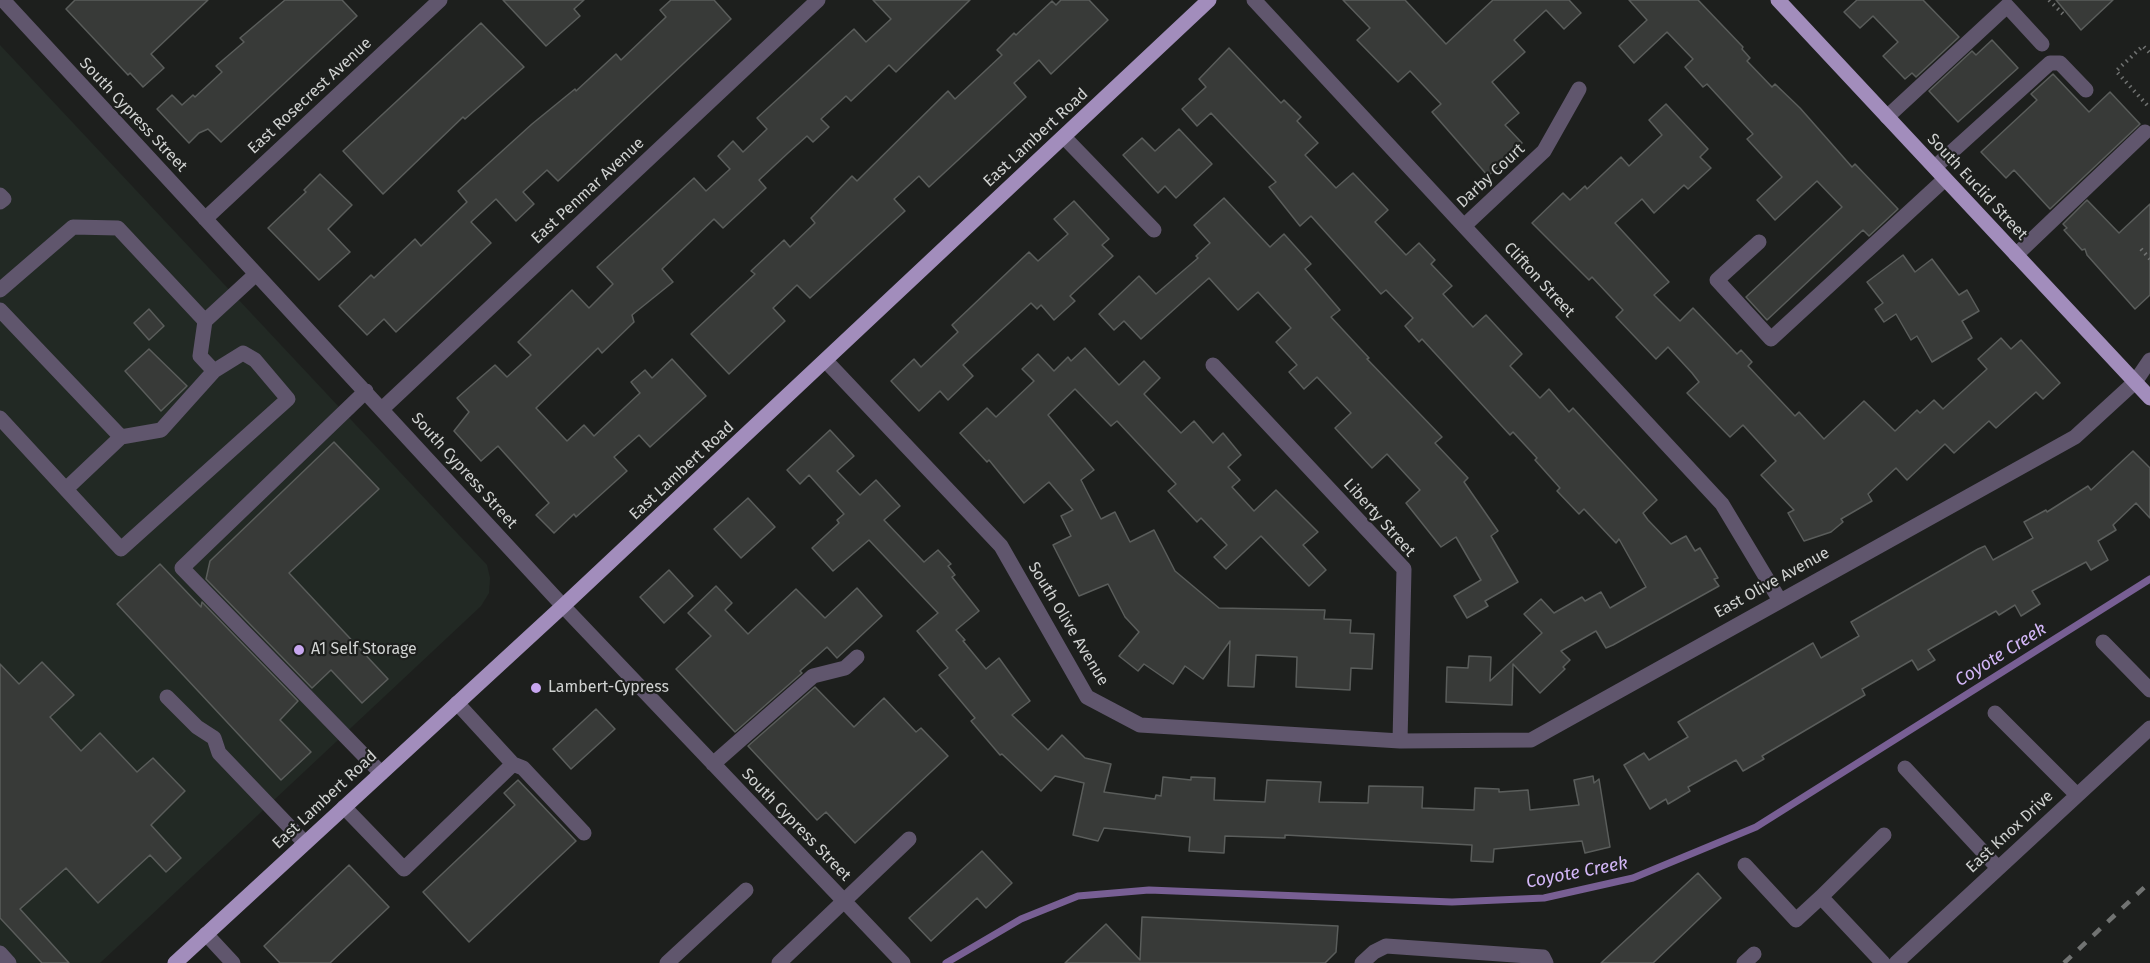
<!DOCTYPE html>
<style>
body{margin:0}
canvas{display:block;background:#1d1f1d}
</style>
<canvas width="2150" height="963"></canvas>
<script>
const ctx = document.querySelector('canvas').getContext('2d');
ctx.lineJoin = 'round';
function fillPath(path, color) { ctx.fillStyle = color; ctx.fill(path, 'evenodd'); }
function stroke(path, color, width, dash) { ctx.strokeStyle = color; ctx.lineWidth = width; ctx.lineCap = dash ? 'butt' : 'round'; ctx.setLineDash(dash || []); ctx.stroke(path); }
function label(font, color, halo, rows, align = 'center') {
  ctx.font = font + ' "Fira Sans",sans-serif'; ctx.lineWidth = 4.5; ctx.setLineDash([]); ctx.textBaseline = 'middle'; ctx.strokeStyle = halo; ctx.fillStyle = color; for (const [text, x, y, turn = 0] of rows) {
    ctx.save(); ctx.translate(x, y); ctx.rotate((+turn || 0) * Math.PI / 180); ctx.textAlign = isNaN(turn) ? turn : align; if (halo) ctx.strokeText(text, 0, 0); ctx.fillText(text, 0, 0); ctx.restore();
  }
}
fillPath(new Path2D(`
 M0,45L487,565L490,578L489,593L481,606L100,963H0Z`), '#222924');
stroke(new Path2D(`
 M946,963L1021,919L1078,896L1149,890L1452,902L1544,898L1633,878L1756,827L2150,579`), '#785f94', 7);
const building = new Path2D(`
 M75,0H208L151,54L164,68L143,87L130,73L128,75L66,9Z
 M285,0H342L357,16L221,142L208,129L199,133L189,143L157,109L172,95L182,105L193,95L195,97L222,72L216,66L244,42L240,38Z
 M503,0H584L574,9L580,16L546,46Z
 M671,0H714L731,19L558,181L547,170L523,192L534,204L516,221L496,199L471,222L491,243L396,332L384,319L367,335L339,306L371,275L374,278L415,239L421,246L467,202L458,191L532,124L575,89L576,91L616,54L621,60L666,17L660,10Z
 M873,0H970L896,72L889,65L851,101L846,96L821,119L829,127L813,142L807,136L788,153L759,180L766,188L723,228L714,219L662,269L673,282L632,315L634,322L602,353L598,348L536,408L567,441L584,425L594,436L640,393L631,382L645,370L652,378L672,359L706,396L650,447L639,435L614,457L627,471L576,517L574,514L554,533L536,515L549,503L498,446L481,461L454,431L469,412L457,398L495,365L507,377L531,355L518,342L572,290L589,308L613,284L597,267L694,178L706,191L730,169L718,156L733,141L743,152L767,129L757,118L854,29L866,42L891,19Z
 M1061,0H1089L1108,20L1051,74L1039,60L1014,83L1026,97L929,187L919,176L894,199L905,211L810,298L797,285L773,308L785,321L729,374L691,334L755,274L751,271L784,240L790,247L815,223L811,218L852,176L857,181L948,91L955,99L1002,55L997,50L1014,33L1016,35L1052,1L1056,5Z
 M1343,0H1405L1446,44L1493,0H1569L1581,13L1564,29L1546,10L1514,40L1525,52L1492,82L1519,113L1505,125L1522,143L1488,176L1432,112L1441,104L1410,71L1398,82L1357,40L1370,28Z
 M1629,0H1698L1743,47L1742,49L1750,58L1747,61L1772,87L1775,84L1800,108L1852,167L1855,164L1898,209L1869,236L1863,230L1767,320L1746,297L1842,207L1817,181L1775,220L1757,200L1782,177L1747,139L1753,134L1707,84L1703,87L1685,67L1693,59L1667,32L1634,63L1619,46L1647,20Z
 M1857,0H1923L1959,37L1916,77L1912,73L1905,79L1883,56L1898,42L1873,16L1860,28L1844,12Z
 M2056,0H2113L2081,30Z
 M481,23L524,67L465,119L463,117L383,194L343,151Z
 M1992,40L2018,68L1958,122L1929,91L1972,51L1976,55Z
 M1229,48L1281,103L1284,100L1301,117L1297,121L1318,143L1305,155L1336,188L1353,173L1388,210L1375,222L1406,255L1419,243L1435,260L1431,264L1452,286L1443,294L1473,327L1486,315L1522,354L1510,366L1540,398L1549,389L1569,412L1573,408L1657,500L1643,513L1648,520L1671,544L1686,536L1695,551L1700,548L1718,578L1714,579L1719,586L1613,645L1606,648L1596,631L1561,651L1570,660L1563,667L1565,669L1540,693L1513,664L1512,705L1446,702L1447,667L1468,668L1469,656L1491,657L1490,681L1542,633L1524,614L1541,599L1554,613L1582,597L1585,601L1601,592L1610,608L1646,587L1619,539L1616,543L1584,509L1579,514L1557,491L1560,488L1535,460L1537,458L1513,432L1510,435L1422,339L1419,342L1405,326L1413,318L1386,290L1381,294L1311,216L1300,226L1269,187L1276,182L1211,113L1197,126L1182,109L1206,87L1199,79Z
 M2053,74L2089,112L2110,92L2140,124L2050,209L2014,170L2006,178L1981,152L2037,100L2031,94Z
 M1666,104L1708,149L1700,157L1711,168L1688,189L1684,185L1654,213L1642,199L1615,223L1669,282L1654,295L1680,321L1693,308L1737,354L1741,350L1752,362L1748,366L1795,416L1799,412L1824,439L1864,401L1895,431L1917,410L1920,413L1934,400L1943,409L1987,369L1978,359L2001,338L2011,349L2021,340L2060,383L2043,399L2036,392L1996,428L1989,421L1954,453L1945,444L1907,480L1896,468L1868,494L1872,501L1841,519L1843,522L1831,532L1804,541L1788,513L1794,510L1761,475L1776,461L1743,425L1730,437L1687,393L1699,382L1692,373L1668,347L1656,359L1616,317L1623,310L1592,277L1589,280L1532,223L1563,193L1570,200L1585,186L1587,189L1621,157L1629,166L1662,135L1649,120Z
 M1179,129L1212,164L1176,198L1165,186L1158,193L1123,155L1142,138L1155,151Z
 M320,174L352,205L328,229L350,252L319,280L268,228L306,192L304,190Z
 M1224,198L1270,247L1284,234L1311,264L1305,269L1340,310L1331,317L1369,358L1367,359L1442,437L1435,443L1468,478L1464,482L1498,531L1491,536L1518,582L1485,601L1488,606L1467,618L1454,596L1481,580L1456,537L1441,547L1406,503L1420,490L1387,454L1372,468L1335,428L1351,413L1317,377L1304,389L1289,372L1297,365L1276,342L1291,328L1258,292L1238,310L1209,278L1141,339L1124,321L1114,330L1099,314L1139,276L1156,294L1198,258L1196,256L1210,243L1194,225Z
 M2087,200L2119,233L2150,204V295L2135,309L2087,255L2085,249L2082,250L2064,230L2067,228L2063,224Z
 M1074,201L1109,239L1102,245L1113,256L1070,296L1075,301L1054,320L1041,305L1037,309L1031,303L963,365L973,376L948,400L940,391L919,411L891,381L914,359L921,367L958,332L952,325L1029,252L1038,261L1068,234L1054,219Z
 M1903,255L1915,272L1932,259L1959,295L1967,290L1979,311L1962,321L1972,338L1932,362L1917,336L1911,340L1896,314L1884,322L1875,309L1883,303L1867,282Z
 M149,309L164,326L149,340L134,323Z
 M1085,348L1119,385L1144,361L1160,378L1144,394L1181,433L1194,421L1213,443L1223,433L1241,455L1228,467L1240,480L1232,487L1254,511L1276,490L1318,532L1303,545L1326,570L1309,586L1261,536L1226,569L1214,557L1227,545L1201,518L1197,522L1168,491L1176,484L1117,421L1111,426L1075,389L1048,415L1094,470L1081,480L1101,519L1115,512L1130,542L1154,530L1175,571L1219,608L1325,610L1324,619L1351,620L1350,633L1374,634L1372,669L1351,668L1350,690L1296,687L1297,657L1256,655L1254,687L1228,686L1230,641L1203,679L1185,666L1173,684L1144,664L1138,671L1119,656L1139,632L1125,617L1108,584L1079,596L1053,545L1071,536L1061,516L1073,510L1049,482L1024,503L989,460L987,462L960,433L987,408L996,417L1034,381L1022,369L1038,354L1054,371L1068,357L1071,361Z
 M149,349L187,386L161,411L125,371Z
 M830,430L854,456L837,471L860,495L876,480L900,506L884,520L924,562L938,550L951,564L948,566L955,575L952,577L979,611L956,630L965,640L963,641L986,669L999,658L1030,701L1012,715L1048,750L1062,735L1085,758L1111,764L1104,792L1155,799L1156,795L1161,796L1163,777L1191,780V777L1215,778L1214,800L1265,802L1267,780L1321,782L1319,802L1368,803L1369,786L1423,787L1422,808L1474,810L1475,788L1499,789V792L1528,790L1530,810L1579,805L1574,780L1593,776L1594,783L1599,779L1610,847L1585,853L1582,841L1494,849L1493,862L1471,861L1472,845L1285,835V838L1225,836L1224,853L1189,851L1190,837L1104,828L1098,841L1073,835L1084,783L1055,776L1041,791L1002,754L1000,755L971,721L975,718L939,675L948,668L917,631L938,613L869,540L833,571L812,548L839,523L837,520L844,514L809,475L800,484L787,470Z
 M334,442L379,489L289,573L388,679L362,703L331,670L312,688L206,579L210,561Z
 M2133,451L2150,468V518L2136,503L2113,525L2116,530L2098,541L2108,560L2091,570L2086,562L2032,591L2040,604L2021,616L2015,605L1999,615L1996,611L1928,650L1935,660L1918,670L1912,660L1862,689L1865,695L1762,756L1764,759L1743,771L1736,760L1688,787L1690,791L1668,804L1666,799L1650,809L1624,765L1644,753L1649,760L1688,737L1678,722L1813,643L1821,658L1859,636L1851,622L1978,549L1985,546L1993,560L2033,538L2024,522L2046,510L2047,512L2088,486L2091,490Z
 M748,498L775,527L741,558L714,529Z
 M160,564L201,607L202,602L298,701L280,720L311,752L281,780L117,604Z
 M669,570L693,596L664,623L640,597Z
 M716,586L732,603L725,610L748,634L796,589L825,618L857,588L882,616L837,658L827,647L800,671L802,673L735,732L676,669L711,636L688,613Z
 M42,662L74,695L50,717L81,751L100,733L137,772L153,758L185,791L151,825L181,858L166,872L150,855L98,903L66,868L20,909L69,963H42L0,918V664L19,684Z
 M815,687L854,727L884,698L916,732L921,728L948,756L855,843L826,812L817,820L748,746Z
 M596,709L615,729L571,769L553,749Z
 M518,780L576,841L469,942L423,892L515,805L504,793Z
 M982,851L1012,883L986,908L977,898L931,941L909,918Z
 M349,865L389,907L330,963H280L264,946Z
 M1698,873L1721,898L1653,963H1601Z
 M1142,917L1338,926L1336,952L1325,963H1065L1106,924L1140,960Z`);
fillPath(building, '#383a38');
stroke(building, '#5a5d5b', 1.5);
stroke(new Path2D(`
 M2049,0L2065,16
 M2147,105L2116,71L2143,46L2150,53
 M2141,249L2150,259`), '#707271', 4, [1.5, 4.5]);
stroke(new Path2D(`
 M3,0L563,606L903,963
 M1254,0L1722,504L1779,599
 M1887,117L2007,6L2042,44
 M1064,137L1154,230
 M1935,167L2050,63H2060L2086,90
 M0,195L4,199L0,202
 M205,219L440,0
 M1464,226L1544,151L1579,89
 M1759,242L1717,280L1771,339L1945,179
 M2016,255L2145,132
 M0,290L73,227L118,228L205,321
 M0,310L121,437L161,430L214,371
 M826,361L1001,546L1087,697L1140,725L1400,741L1531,740L2075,437L2135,382L2150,360
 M1213,365L1404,569L1400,741
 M366,391L182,568L381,773
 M382,409L818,0
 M0,418L121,549L288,399L255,360L243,353L214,371L200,356L205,321L256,274
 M66,489L121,437
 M2103,642L2150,690
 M167,697L197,727L214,738L219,753L305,843
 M1995,713L2077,795
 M513,764L523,768L584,833
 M713,764L813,676L845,668L857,657
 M1905,768L1998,868
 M344,807L404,869L513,764L457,703
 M1745,865L1796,920L1821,897L1883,963
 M1821,897L1884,835
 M206,934L233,963
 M0,953L9,963
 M667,963L746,890
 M779,963L909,839
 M1362,963L1374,952L1386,946L1543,957L1546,963
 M1744,963L1754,954
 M1896,963L2150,728`), '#60566d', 15);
stroke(new Path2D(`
 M1778,0L2150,398
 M175,963L563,606L1209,0`), '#a28dbc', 15);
stroke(new Path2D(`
 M2064,963L2150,882`), '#717372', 4.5, [10, 10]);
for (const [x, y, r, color] of [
 [299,650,6,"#c7a6ef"],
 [536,688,6,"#c7a6ef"]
]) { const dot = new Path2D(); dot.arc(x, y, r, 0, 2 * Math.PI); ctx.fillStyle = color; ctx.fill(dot); stroke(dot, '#1d1f1d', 2); }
label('16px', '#d0d2d1', '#1d1f1d', [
 ["East Rosecrest Avenue",310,96,-43],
 ["South Cypress Street",133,115,47],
 ["East Lambert Road",1036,138,-43],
 ["Darby Court",1491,176,-43],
 ["South Euclid Street",1977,187,47],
 ["East Penmar Avenue",588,191,-43],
 ["Clifton Street",1539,280,47],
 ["South Cypress Street",464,471,48],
 ["East Lambert Road",682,471,-43],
 ["Liberty Street",1379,518,48],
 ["East Olive Avenue",1772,583,-29],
 ["South Olive Avenue",1068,624,59],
 ["East Lambert Road",325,800,-43],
 ["South Cypress Street",796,825,46],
 ["East Knox Drive",2010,832,-43]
]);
label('16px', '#d0d2d1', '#1d1f1d', [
 ["A1 Self Storage",311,650],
 ["Lambert-Cypress",548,688]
], 'left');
label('italic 18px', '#d2b6f6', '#1d1f1d', [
 ["Coyote Creek",2001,655,-32],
 ["Coyote Creek",1577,873,-11]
]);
</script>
